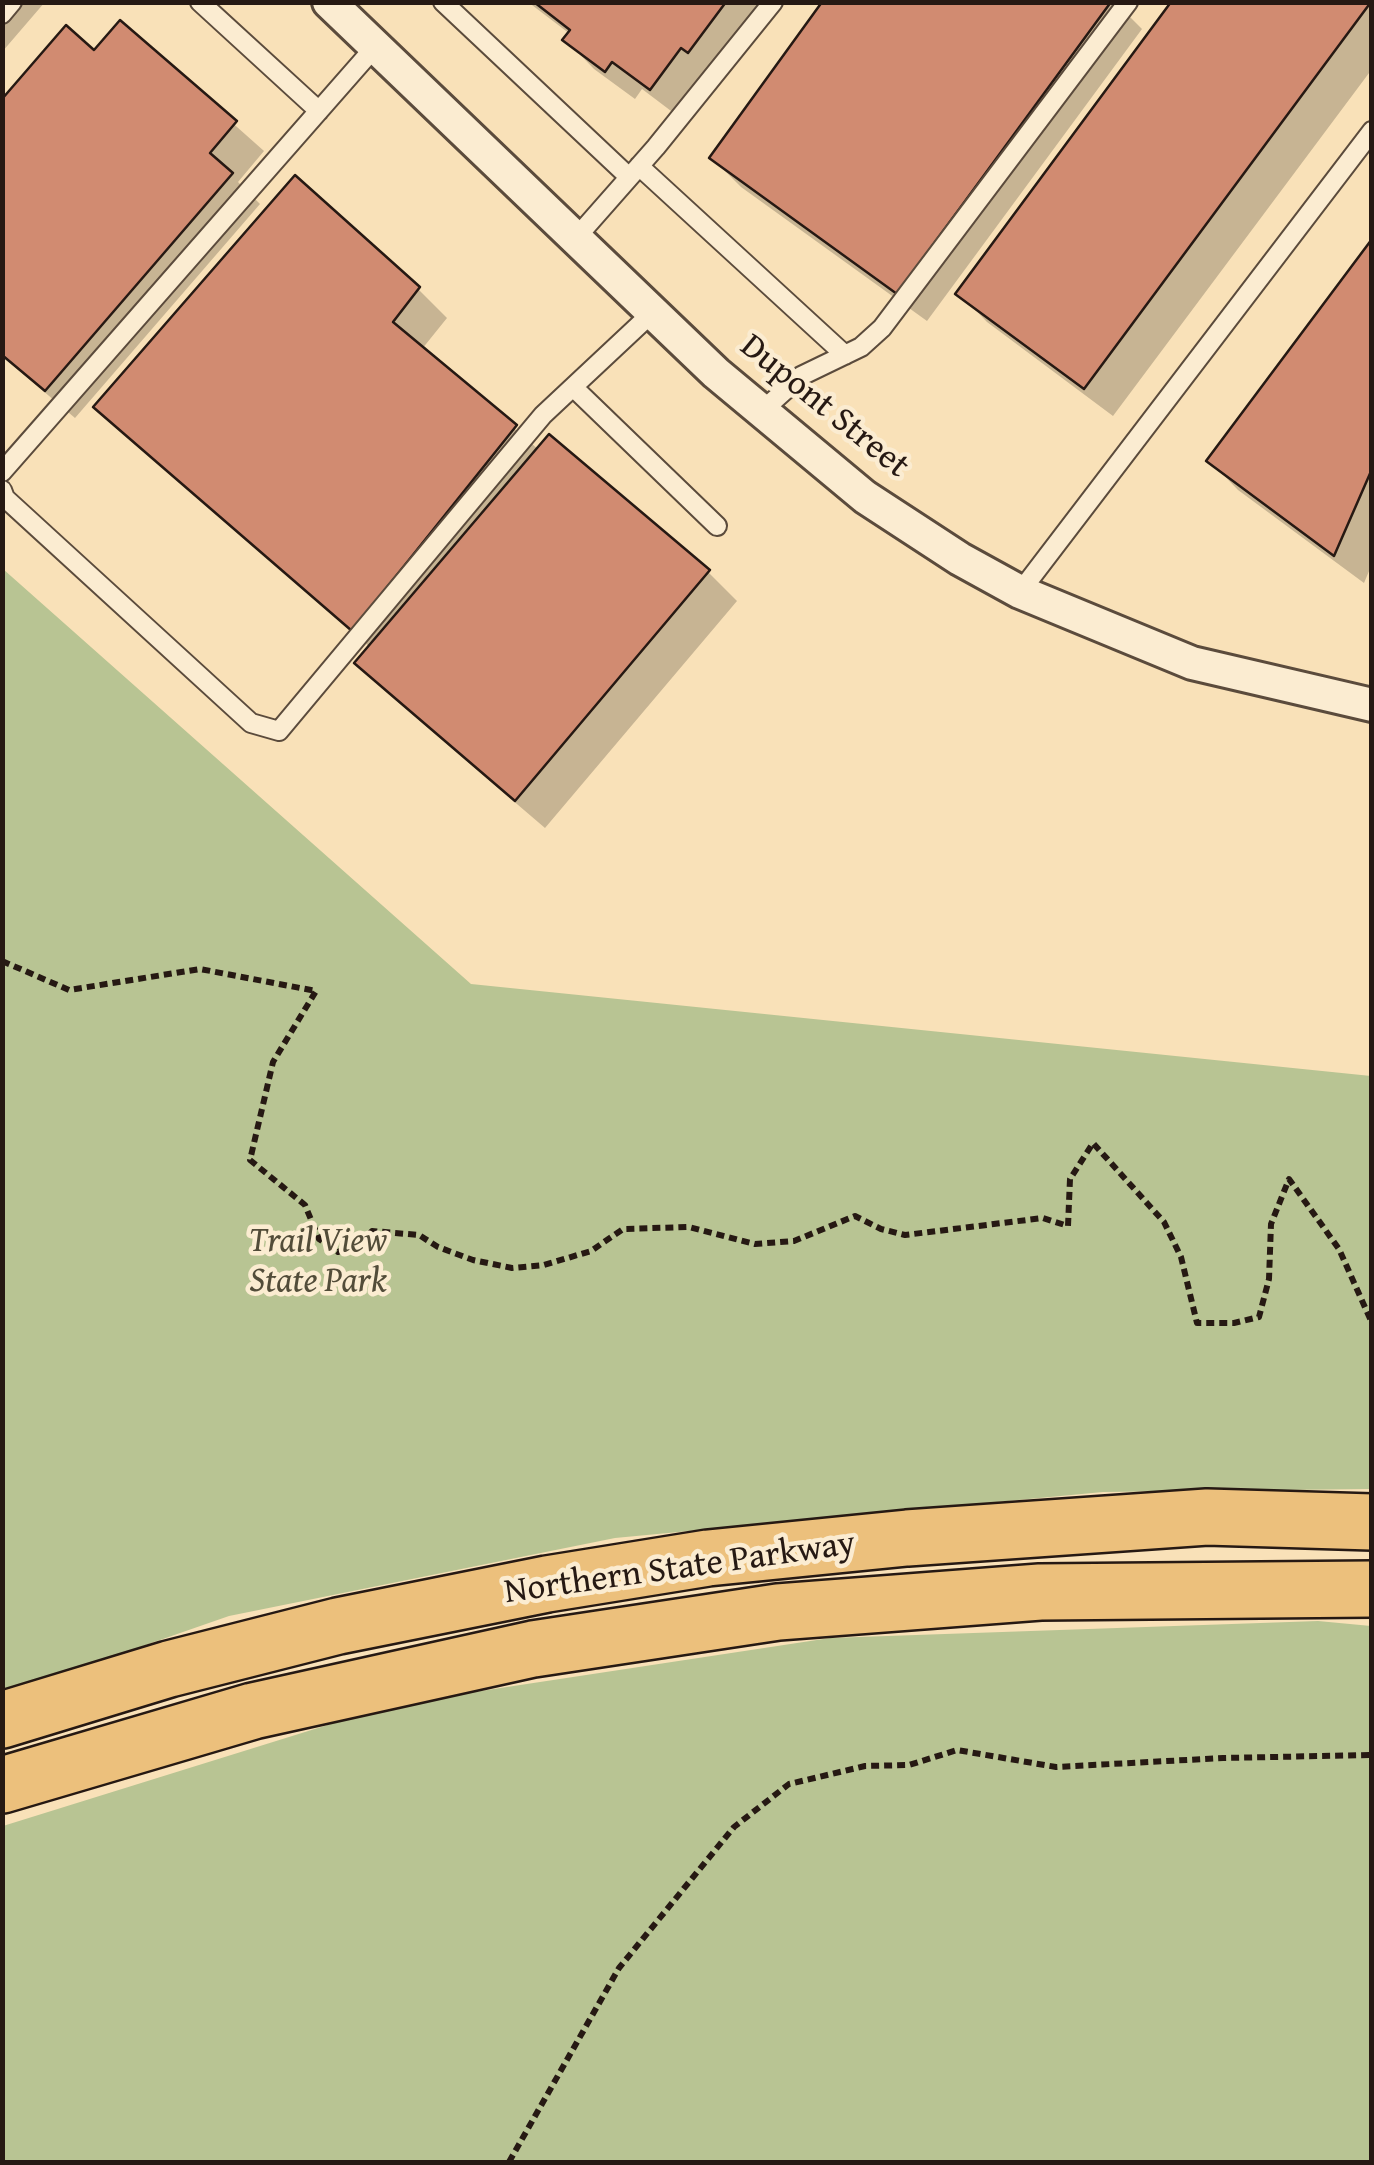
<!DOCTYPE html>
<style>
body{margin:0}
#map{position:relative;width:1374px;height:2165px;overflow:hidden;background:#f9e1b8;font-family:"Gentium Book Plus",serif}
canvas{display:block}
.frame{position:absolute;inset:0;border:5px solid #261913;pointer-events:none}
</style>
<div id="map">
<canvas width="1374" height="2165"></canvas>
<div class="frame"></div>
</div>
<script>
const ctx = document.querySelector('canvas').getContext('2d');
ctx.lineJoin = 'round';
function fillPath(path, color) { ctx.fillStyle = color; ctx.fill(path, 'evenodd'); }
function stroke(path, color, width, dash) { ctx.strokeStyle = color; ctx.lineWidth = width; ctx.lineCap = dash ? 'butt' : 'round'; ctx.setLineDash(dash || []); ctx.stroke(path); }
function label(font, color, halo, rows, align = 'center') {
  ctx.font = font + ' "Gentium Book Plus",serif'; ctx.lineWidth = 9; ctx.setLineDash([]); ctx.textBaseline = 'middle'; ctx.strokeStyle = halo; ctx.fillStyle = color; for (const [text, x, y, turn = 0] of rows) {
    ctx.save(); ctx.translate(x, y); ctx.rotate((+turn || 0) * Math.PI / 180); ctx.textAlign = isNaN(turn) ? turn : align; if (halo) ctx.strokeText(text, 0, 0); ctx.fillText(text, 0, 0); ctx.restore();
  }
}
fillPath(new Path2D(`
 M3,569L471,984L1371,1076V1489L1103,1492L615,1538L229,1616L137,1648L129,1654L102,1660L3,1695Z
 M1318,1621L1371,1626V2162H3V1826L395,1704L830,1638Z`), '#b8c493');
fillPath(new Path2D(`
 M2,2H45L2,52Z
 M528,2H776L679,117L642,89L635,99L594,69L566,40L570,34Z
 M825,2H1115L1142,29L927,321L741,187L712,158Z
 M1174,2H1372V69L1113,416L987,322L959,293Z
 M120,23L264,151L238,182L260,204L75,418L2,356V103L94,53Z
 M1372,243V564L1364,583L1238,490L1210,461Z
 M418,289L447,318L422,349L539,450L708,572L737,601L545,828L386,692L357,663L371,648L125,435L97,407Z`), '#0003');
const building = new Path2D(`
 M534,2H726L688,53L681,48L650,90L612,62L605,72L562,40L570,30Z
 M822,2H1111L897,294L709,158Z
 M1171,2H1371L1084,389L955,294Z
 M120,20L237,121L210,153L233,173L45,391L2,355V99L66,25L94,50Z
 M295,175L420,287L393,322L517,425L352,631L93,407Z
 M1372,239V469L1334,556L1206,461Z
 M549,434L710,570L515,801L354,663Z`);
fillPath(building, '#d18b71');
stroke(building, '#261913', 2.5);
const service = new Path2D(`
 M200,2L319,111
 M443,2L629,177
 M2,14L12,2
 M639,166L845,355
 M575,239L656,147L773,2
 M573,387L717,526
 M762,411L801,376L861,347L882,328L1128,2
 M2,472L374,48
 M2,490L5,498L251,723L279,731L543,415L653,312
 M1020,592L1372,131`);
const minor = new Path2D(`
 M329,2L716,373L865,497L960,559L1020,592L1192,663L1372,705`);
const motorway = new Path2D(`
 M2,1720L169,1669L338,1626L547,1584L708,1558L907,1538L1207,1517L1372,1522
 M2,1785L253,1711L533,1649L778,1612L1040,1592L1372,1589`);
stroke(service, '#5b4b3c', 22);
stroke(minor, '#5b4b3c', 38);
stroke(motorway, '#261913', 60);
stroke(new Path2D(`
 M2,961L69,990L200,969L316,991L273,1062L250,1160L305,1205L319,1239L338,1252L362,1241L372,1231L419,1235L438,1247L473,1260L512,1268L544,1265L591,1251L623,1229L689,1227L755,1244L794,1241L855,1216L881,1229L905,1235L1043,1218L1068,1226L1070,1179L1093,1143L1164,1222L1181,1257L1197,1323H1234L1259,1317L1269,1279L1271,1224L1289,1179L1339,1249L1372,1323
 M509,2162L619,1968L734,1827L789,1784L865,1766L909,1765L957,1750L1056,1767L1223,1758L1372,1755`), '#261913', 6, [8, 5]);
stroke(service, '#fbecd1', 18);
stroke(minor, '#fbecd1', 32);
stroke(motorway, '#ecc07c', 55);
label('35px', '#261913', '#fbecd1', [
 ["Dupont Street",824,407,39],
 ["Northern State Parkway",680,1569,-8]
]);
label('italic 35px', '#524c39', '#fbecd1', [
 ["Trail View",318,1242],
 ["State Park",318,1282]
]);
</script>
